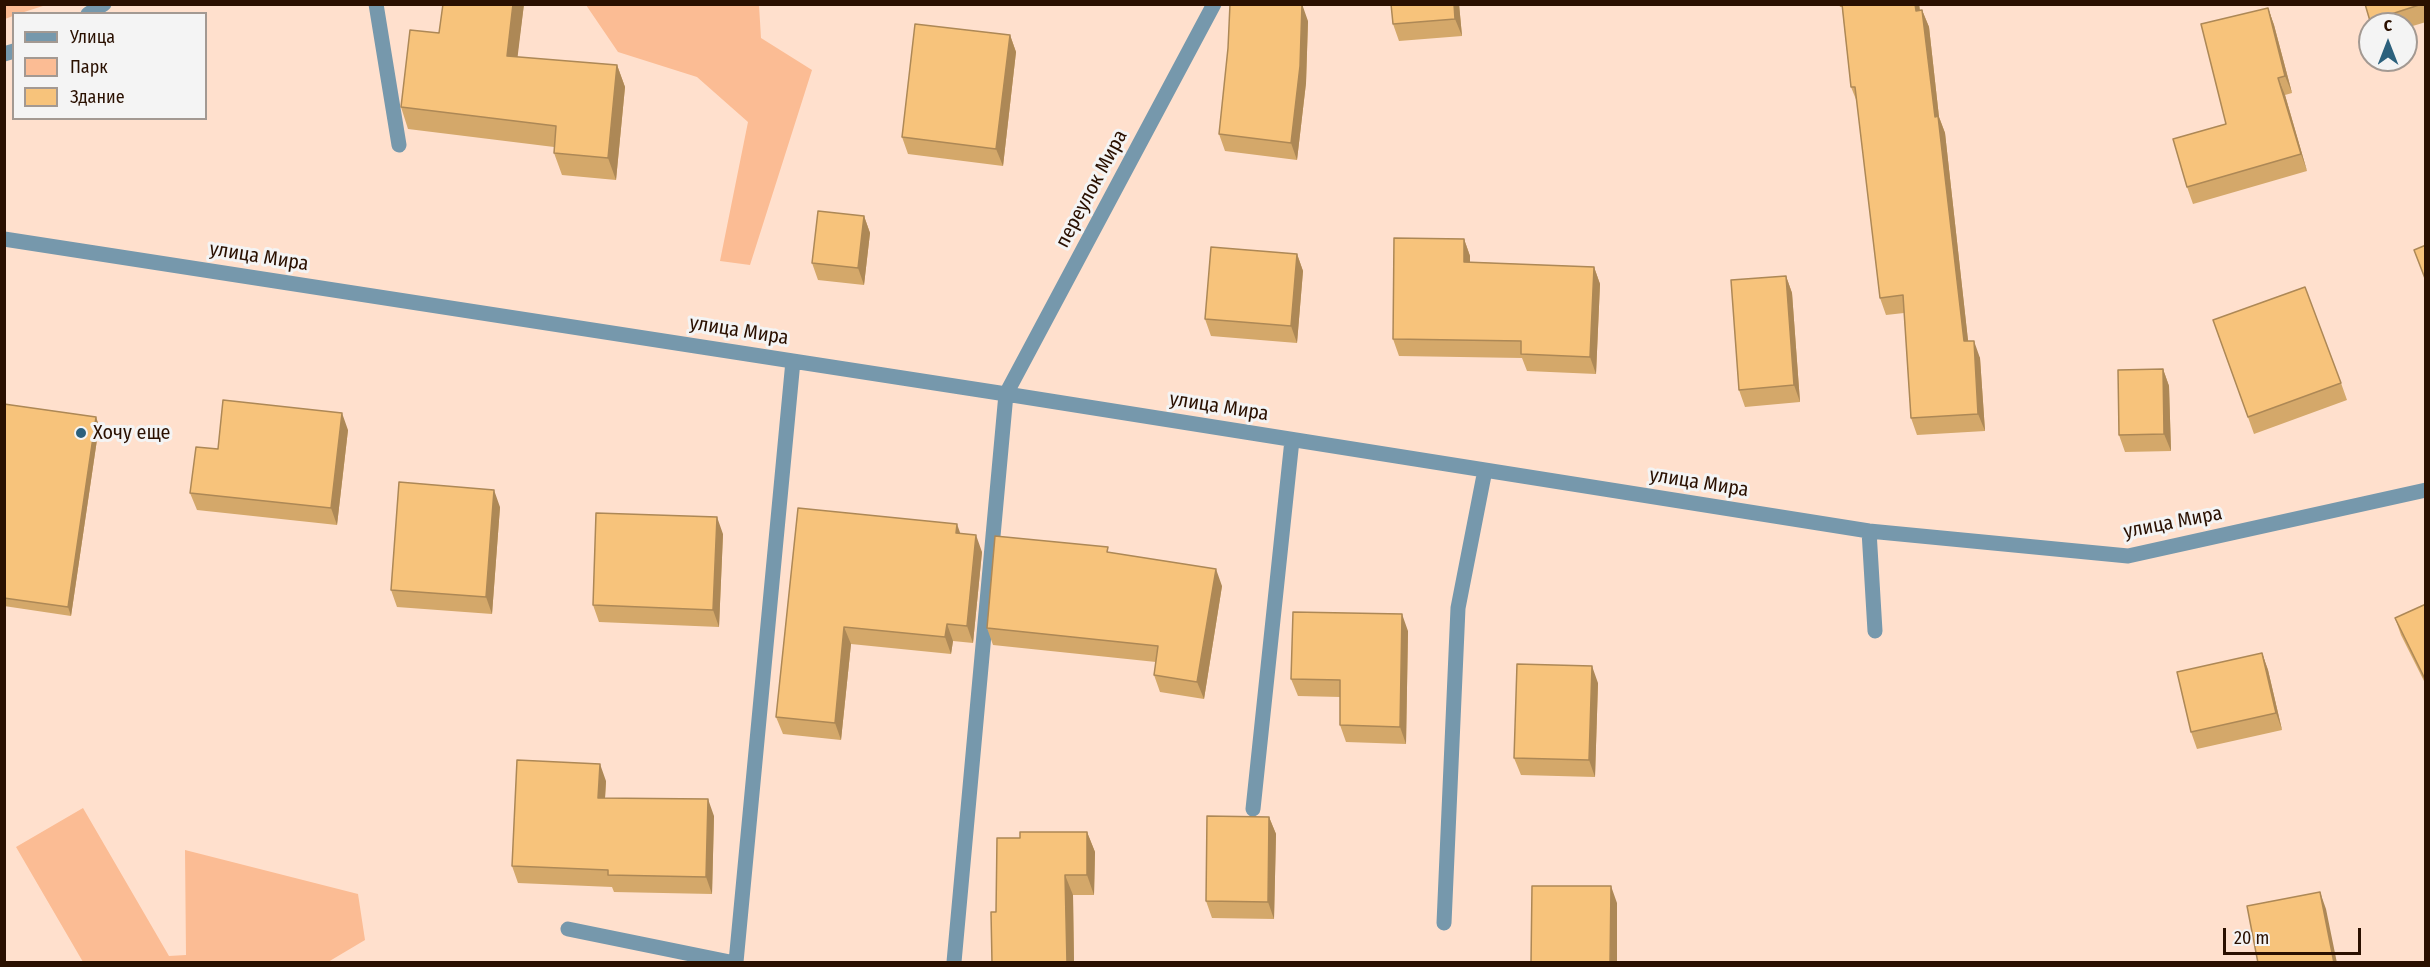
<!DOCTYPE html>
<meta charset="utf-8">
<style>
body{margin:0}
#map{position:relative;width:2430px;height:967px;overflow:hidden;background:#ffe0cd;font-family:"Fira Sans Condensed",sans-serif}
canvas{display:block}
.frame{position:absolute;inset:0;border:6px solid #2a1000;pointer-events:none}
.legend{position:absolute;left:12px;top:12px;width:195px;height:108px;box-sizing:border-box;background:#f4f4f4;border:2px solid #a39992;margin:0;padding:8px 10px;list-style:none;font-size:18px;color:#2a1000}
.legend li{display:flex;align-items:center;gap:12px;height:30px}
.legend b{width:30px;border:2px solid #a39992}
.north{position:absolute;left:2358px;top:12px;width:60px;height:60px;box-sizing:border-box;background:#f4f4f4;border:2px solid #a39992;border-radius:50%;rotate:0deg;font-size:16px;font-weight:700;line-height:24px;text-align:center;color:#2a1000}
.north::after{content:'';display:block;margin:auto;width:21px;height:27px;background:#2b607c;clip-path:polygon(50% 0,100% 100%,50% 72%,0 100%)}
.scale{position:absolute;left:2223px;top:928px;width:138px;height:27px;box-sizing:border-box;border:3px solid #2a1000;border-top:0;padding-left:8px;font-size:18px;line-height:21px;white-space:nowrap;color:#2a1000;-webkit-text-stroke:4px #f4f4f4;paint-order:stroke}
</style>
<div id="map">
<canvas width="2430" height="967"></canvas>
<div class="frame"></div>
<ul class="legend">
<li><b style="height:8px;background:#7698ac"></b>Улица</li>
<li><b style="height:16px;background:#fbbc94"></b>Парк</li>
<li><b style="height:16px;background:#f7c37b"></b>Здание</li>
</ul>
<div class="north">С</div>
<div class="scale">20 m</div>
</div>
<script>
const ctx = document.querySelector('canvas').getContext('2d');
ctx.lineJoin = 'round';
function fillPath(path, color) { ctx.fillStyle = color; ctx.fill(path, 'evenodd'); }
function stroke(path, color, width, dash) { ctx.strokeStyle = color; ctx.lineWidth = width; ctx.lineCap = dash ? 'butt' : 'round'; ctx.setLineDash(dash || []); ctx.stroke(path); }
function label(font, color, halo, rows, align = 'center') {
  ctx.font = font + ' "Fira Sans Condensed",sans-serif'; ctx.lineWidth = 6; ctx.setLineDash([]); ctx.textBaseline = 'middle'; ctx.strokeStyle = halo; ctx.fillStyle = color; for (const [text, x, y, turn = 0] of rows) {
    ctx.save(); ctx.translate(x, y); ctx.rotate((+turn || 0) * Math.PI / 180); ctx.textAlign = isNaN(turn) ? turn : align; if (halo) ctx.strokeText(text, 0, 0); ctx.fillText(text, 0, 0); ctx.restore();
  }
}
fillPath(new Path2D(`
 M4,5L5,4L46,5L21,13L14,14L13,16L5,19Z
 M586,5H759L761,38L812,70L750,265L720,261L748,122L697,77L618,52Z
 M83,808L169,956L186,955L185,850L358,894L365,940L328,962H83L16,847Z`), '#fbbc94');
stroke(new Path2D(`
 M376,4L399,145
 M88,14L104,4
 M4,54L14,51
 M4,239L1006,394L1869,531L2128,556L2426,490
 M1869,531L1875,631
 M1253,809L1292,440
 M1444,923L1458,608L1485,470
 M568,929L730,962
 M736,962L793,361
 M954,962L1006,394L1214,4`), '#7698ac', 15);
fillPath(new Path2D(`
 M443,4H524L517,57L617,65L625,87L616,180L562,175L554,153V147L408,129L401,107L439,33Z
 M1391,4H1459L1462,36L1399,41L1393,24Z
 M1839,4H1919L1920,10H1922L1929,27L1939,117L1945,133L1968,341L1980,358L1985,431L1917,435L1911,418L1904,313L1886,315L1880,298L1857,102L1851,87L1842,7H1840Z
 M2365,4H2426V22L2406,28V24H2371Z
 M2268,8L2274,25L2292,93L2285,95L2307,171L2193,204L2187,187L2226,124Z
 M1308,21L1306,83L1297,160L1225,151L1219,134Z
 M1010,35L1016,52L1003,166L908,154L902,137Z
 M864,216L870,233L864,285L818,280L812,263Z
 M1464,239L1470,256V262L1594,267L1600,284L1596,374L1527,371L1522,358L1399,356L1393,339Z
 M1297,254L1303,271L1297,343L1211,336L1205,319Z
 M1786,276L1792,293L1800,402L1745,407L1739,390Z
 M2213,320L2341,383L2347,400L2254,434Z
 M2163,369L2169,386L2171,451L2125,452L2119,435Z
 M4,404L96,417L99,426L71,616L4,606Z
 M348,430L337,525L197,510L190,493L218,449Z
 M500,507L492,614L397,607L391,590Z
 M798,508L960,533L982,552L973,643L953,641L951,654L851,644L841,740L783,734L776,717Z
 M723,534L719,627L599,622L593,605Z
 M1109,552L1222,586L1204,699L1160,692L1154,675L1156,662L993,645L987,628Z
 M2426,604V685L2401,635L2395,618Z
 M1408,631L1406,744L1346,742L1340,725V697L1298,696L1291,679Z
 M2262,653L2268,670L2282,730L2197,749L2191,732Z
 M1598,683L1595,777L1521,775L1514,758Z
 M606,781L605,798L714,816L712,894L614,892L612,887L518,883L512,866Z
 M1269,817L1276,834L1274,919L1212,918L1206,901Z
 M1087,832L1095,852L1094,895H1073L1074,963H992L996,912L1020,838Z`), '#d4a86a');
fillPath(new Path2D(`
 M513,4H524L515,78L507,56Z
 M1302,4L1308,21L1306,83L1297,160L1291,143Z
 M1454,4H1459L1462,36L1455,19Z
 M1915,4H1919L1922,28L1916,11Z
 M2268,8L2274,25L2292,93L2285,76Z
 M1922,10L1929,27L1939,117L1945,133L1970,358L1964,341L1935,117Z
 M1010,35L1016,52L1003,166L996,149Z
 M617,65L625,87L616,180L608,158Z
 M2278,78L2285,95L2307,171L2301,154Z
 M864,216L870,233L864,285L858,268Z
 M1464,239L1470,256V279L1464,262Z
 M1297,254L1303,271L1297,343L1291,326Z
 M1594,267L1600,284L1596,374L1590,357Z
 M1786,276L1792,293L1800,402L1794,385Z
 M1974,341L1980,358L1985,431L1978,414Z
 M2163,369L2169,386L2171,451L2164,434Z
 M342,413L348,430L337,525L331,508Z
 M96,417L99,426L71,616L68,607Z
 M494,490L500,507L492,614L486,597Z
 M717,517L723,534L719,627L713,610Z
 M957,524L963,541L956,533Z
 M976,535L982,552L973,643L967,626Z
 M1216,569L1222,586L1204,699L1197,682Z
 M1402,614L1408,631L1406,744L1400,727Z
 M947,624L953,641L951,654L945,637Z
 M844,627L851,644L841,740L835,723Z
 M2262,653L2268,670L2282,730L2276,713Z
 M1592,666L1598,683L1595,777L1589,760Z
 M600,764L606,781L604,815L598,798Z
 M708,799L714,816L712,894L706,877Z
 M1269,817L1276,834L1274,919L1268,902Z
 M1087,832L1095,852L1094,895L1087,875Z
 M1065,875L1073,895L1074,963H1067Z
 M1611,886L1617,903V963H1610Z
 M2320,892L2326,909L2337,963H2334Z`), '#ad8856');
const building = new Path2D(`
 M443,4H513L507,56L617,65L608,158L554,153L556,126L401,107L410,30L439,33Z
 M1230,4H1302L1300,66L1291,143L1219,134L1228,48Z
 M1391,4H1454L1455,19L1393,24Z
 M1842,4H1915L1916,11L1922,10L1935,117L1938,116L1964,341H1974L1978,414L1911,418L1903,295L1880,298L1855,87H1851Z
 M2365,4H2422L2370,21Z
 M2268,8L2285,76L2278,78L2301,154L2187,187L2173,139L2226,124L2201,24Z
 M915,24L1010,35L996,149L902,137Z
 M818,211L864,216L858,268L812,263Z
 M1394,238L1464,239V262L1594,267L1590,357L1521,354V341L1393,339Z
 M2426,245V281L2414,250Z
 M1211,247L1297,254L1291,326L1205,319Z
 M1786,276L1794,385L1739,390L1731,280Z
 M2305,287L2341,383L2248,417L2213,320Z
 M2163,369L2164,434L2119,435L2118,370Z
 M223,400L342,413L331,508L190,493L196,447L218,449Z
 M4,404L96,417L68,607L4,598Z
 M399,482L494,490L486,597L391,590Z
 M798,508L957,524L956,533L976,535L967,626L947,624L945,637L844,627L835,723L776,717Z
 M596,513L717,517L713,610L593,605Z
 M995,536L1108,547L1107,552L1216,569L1197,682L1154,675L1158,646L987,628Z
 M2426,604V681L2395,618Z
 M1293,612L1402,614L1400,727L1340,725V680L1291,679Z
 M2262,653L2276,713L2191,732L2177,672Z
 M1517,664L1592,666L1589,760L1514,758Z
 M517,760L600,764L598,798L708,799L706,877L608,875V870L512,866Z
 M1207,816L1269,817L1268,902L1206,901Z
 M1020,832H1087V875H1065L1067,963H992L991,912H996L997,838H1020Z
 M1532,886H1611L1610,963H1531Z
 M2320,892L2334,963H2258L2247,906Z`);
fillPath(building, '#f7c37b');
stroke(building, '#ad8856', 1.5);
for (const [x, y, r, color] of [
 [81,433,6,"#2b607c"]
]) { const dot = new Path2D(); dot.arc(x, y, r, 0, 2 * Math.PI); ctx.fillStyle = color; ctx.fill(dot); stroke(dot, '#f4f4f4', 2); }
label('20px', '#2a1000', '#f4f4f4', [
 ["переулок Мира",1092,189,-62],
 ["улица Мира",259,257,9],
 ["улица Мира",739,331,9],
 ["улица Мира",1219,407,9],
 ["улица Мира",1699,483,9],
 ["улица Мира",2173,523,-11]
]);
label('20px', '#2a1000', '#f4f4f4', [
 ["Хочу еще",93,433]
], 'left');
</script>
